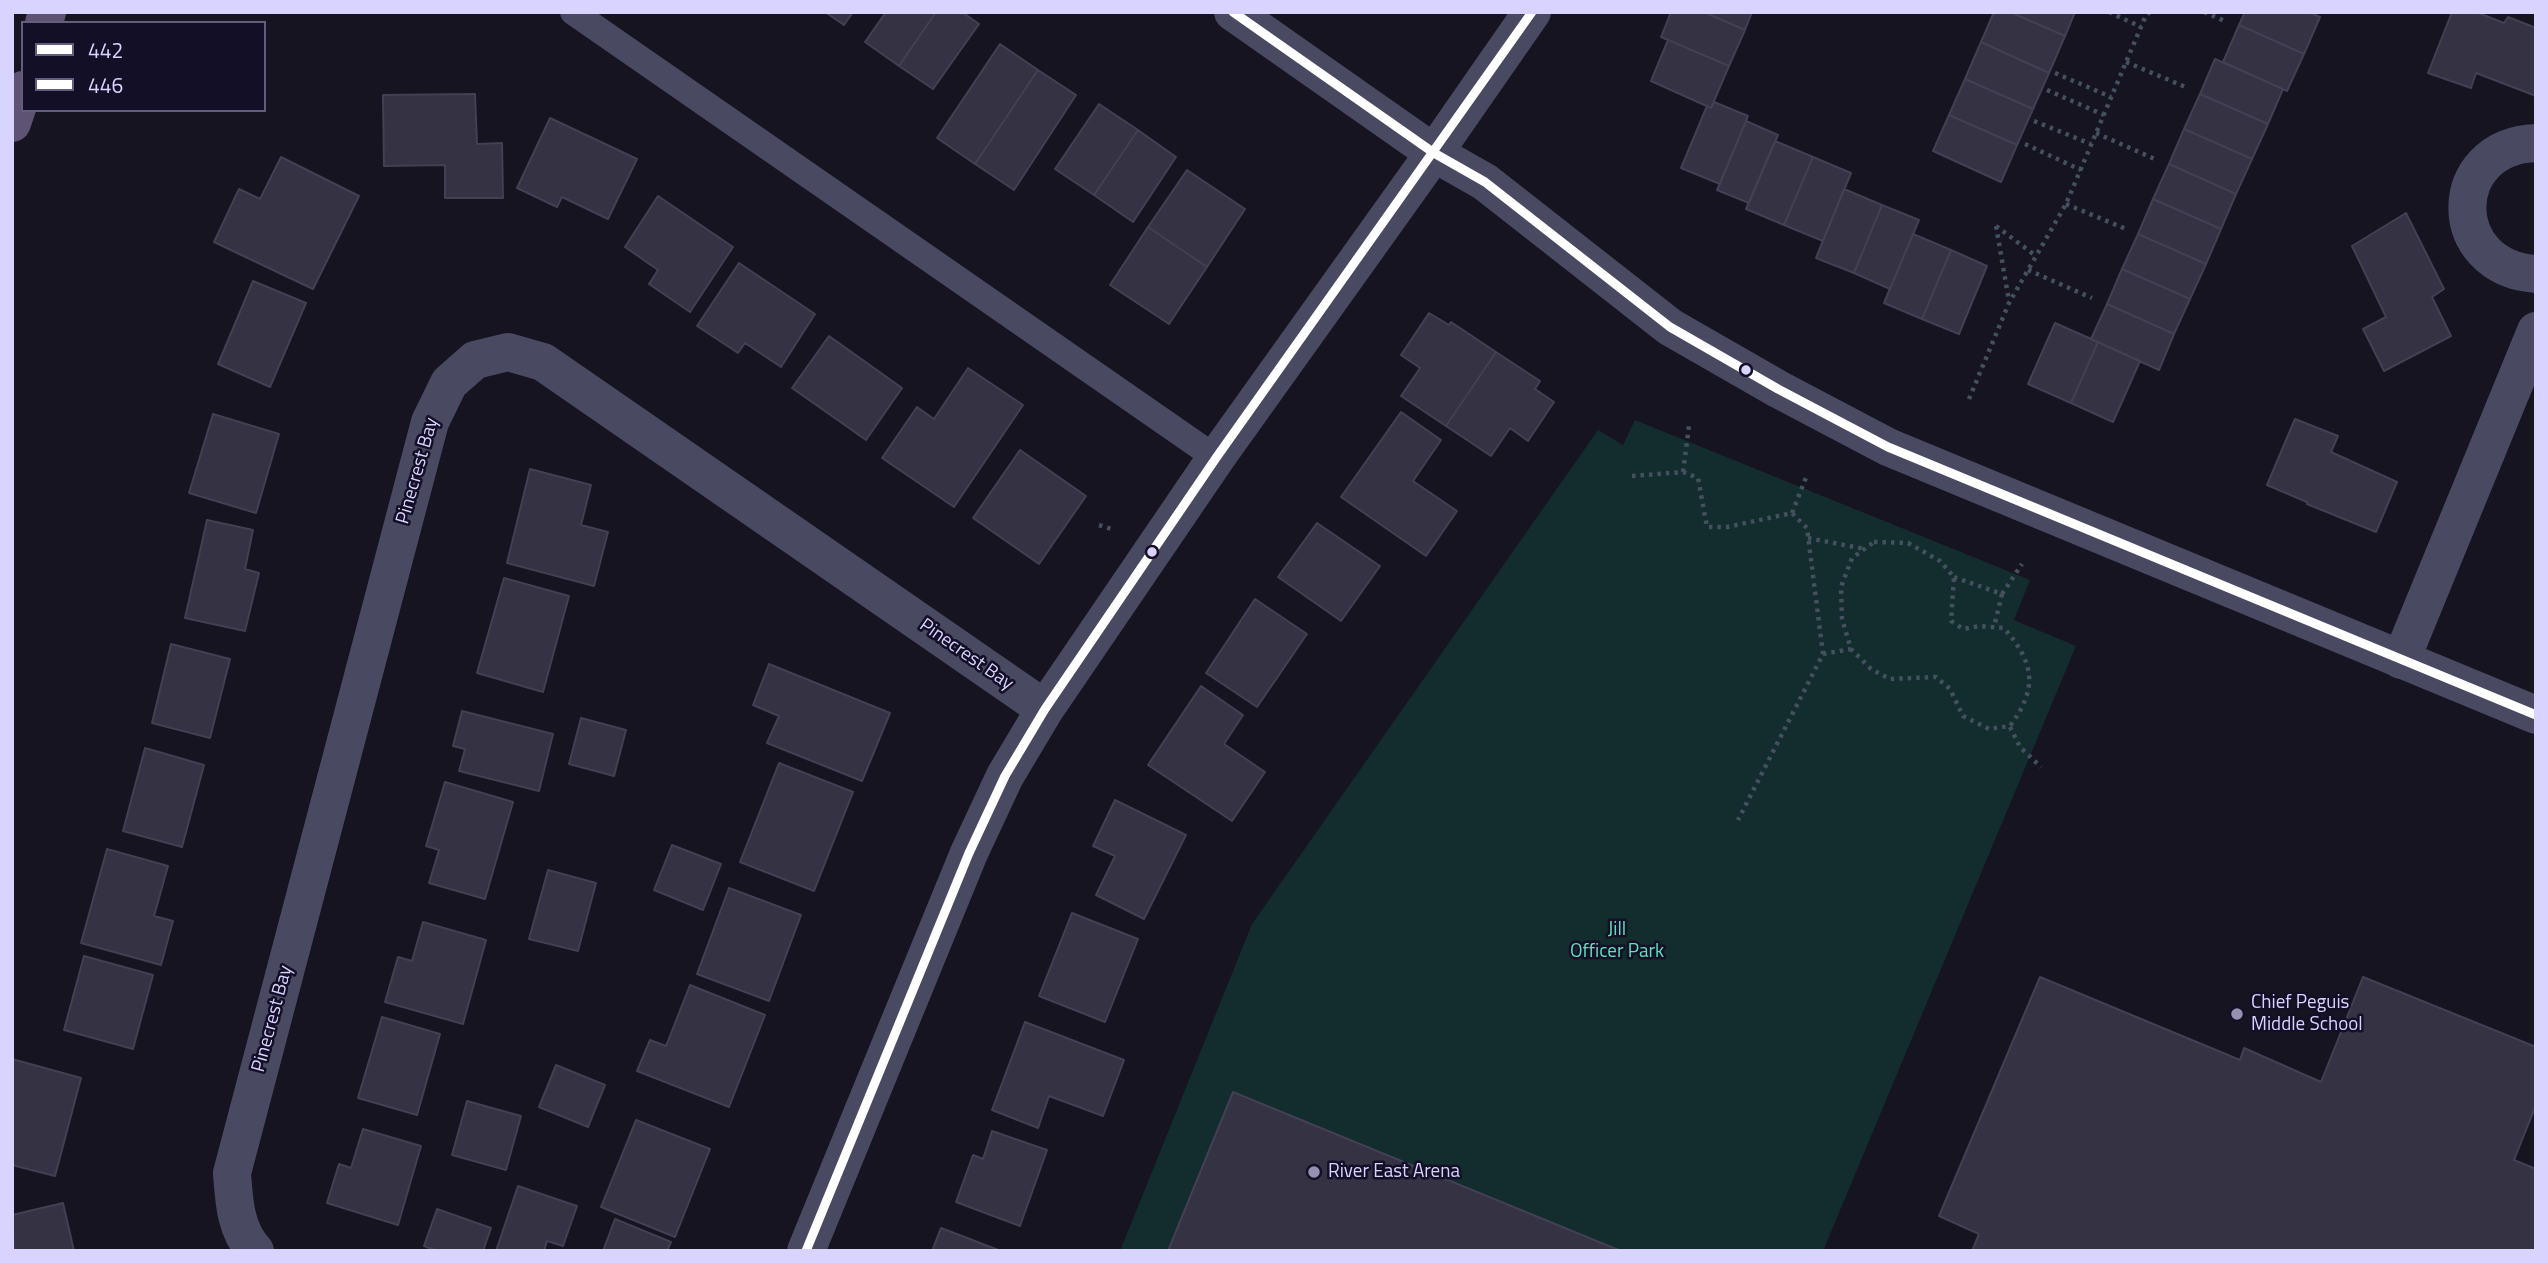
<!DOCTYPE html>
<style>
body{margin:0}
#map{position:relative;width:2548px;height:1263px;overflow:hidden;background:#161421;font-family:"Titillium Web",sans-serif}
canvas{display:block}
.frame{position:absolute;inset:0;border:14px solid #d9d4ff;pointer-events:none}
.legend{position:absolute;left:21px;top:21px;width:245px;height:91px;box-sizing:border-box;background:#130f26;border:2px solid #625e7d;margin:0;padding:9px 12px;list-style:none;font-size:21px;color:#d9d4ff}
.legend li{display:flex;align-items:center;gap:14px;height:35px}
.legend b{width:35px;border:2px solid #625e7d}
</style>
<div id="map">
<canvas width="2548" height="1263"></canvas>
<div class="frame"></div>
<ul class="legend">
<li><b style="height:9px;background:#fff"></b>442</li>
<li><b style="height:9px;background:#fff"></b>446</li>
</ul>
</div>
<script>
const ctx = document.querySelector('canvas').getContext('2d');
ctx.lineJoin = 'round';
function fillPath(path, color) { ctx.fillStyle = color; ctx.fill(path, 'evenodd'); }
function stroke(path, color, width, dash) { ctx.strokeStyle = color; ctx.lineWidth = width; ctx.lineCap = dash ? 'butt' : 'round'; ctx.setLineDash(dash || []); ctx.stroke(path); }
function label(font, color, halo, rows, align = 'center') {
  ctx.font = font + ' "Titillium Web",sans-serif'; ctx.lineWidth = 5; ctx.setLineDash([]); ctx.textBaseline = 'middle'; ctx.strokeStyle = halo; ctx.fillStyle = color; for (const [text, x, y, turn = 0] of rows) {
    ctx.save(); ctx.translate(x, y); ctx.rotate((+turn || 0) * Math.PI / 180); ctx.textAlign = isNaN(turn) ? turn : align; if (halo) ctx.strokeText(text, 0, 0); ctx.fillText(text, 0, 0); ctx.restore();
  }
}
fillPath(new Path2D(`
 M1635,420L2030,580L2014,620L2076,646L1823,1251H1120L1252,924L1598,430L1623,445Z`), '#132c2d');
const building = new Path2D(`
 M825,12H853L844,25Z
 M886,12H936L899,66L865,42Z
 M936,12H962L979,24L933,89L899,66Z
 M1671,12H1704L1745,30L1729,66L1661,37Z
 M1704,12H1752L1745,30Z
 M1994,12H2010L2065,36L2049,73L1981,42Z
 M2010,12H2075L2065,36Z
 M2245,12H2309L2320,17L2304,54L2239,25Z
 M2452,12H2476L2504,23L2508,17L2536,28V96L2476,73L2471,88L2428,73Z
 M2239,25L2304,54L2287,91L2223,62Z
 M1668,40L1729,66L1711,108L1651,81Z
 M1981,42L2049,73L2033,109L1965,79Z
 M1000,44L1038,70L975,164L937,138Z
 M2215,59L2283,89L2268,124L2200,94Z
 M1038,70L1076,95L1014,190L975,164Z
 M1965,79L2033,109L2017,145L1949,115Z
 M475,94L477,144L502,143L503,198H445V165L384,166L383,95Z
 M2200,94L2268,124L2252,159L2184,129Z
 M1714,102L1748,116L1720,184L1681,168L1707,106L1711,108Z
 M1099,104L1138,130L1094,195L1055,169Z
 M1949,115L2017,145L2001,182L1933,151Z
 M550,118L637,159L608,219L562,197L557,207L517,188Z
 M1746,121L1778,135L1749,203L1717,190Z
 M2184,129L2252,159L2236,194L2169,164Z
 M1138,130L1176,157L1133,222L1094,195Z
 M1775,141L1813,157L1784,225L1746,209Z
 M281,157L359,196L313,289L214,242L239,189L260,199Z
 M1813,157L1851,173L1823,241L1784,225Z
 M2169,164L2236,194L2221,229L2153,199Z
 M1187,170L1245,209L1207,267L1148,227Z
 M1844,189L1882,205L1854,273L1816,258Z
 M658,196L733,247L690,312L649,284L658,270L625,247Z
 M2153,199L2221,229L2206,264L2138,234Z
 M1882,205L1919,220L1890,289L1854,273Z
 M2406,213L2444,289L2432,297L2451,336L2384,371L2363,329L2386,317L2352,246Z
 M1148,227L1207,267L1169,324L1110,285Z
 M1913,234L1951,250L1922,319L1884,303Z
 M2138,234L2206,264L2190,299L2122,269Z
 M1951,250L1987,266L1959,334L1922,319Z
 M739,263L815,314L781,367L745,343L738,353L697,326Z
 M2122,269L2190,299L2174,334L2107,304Z
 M253,281L306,303L270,387L218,364Z
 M2107,304L2174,334L2159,370L2091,339Z
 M1429,313L1449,325L1451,322L1496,352L1446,426L1401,396L1420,368L1401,355Z
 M2055,323L2098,342L2071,403L2028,384Z
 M829,336L902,388L866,440L792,388Z
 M2098,342L2140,361L2113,422L2071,403Z
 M1496,352L1540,381L1535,389L1554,402L1528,441L1510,428L1491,456L1446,426Z
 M968,368L1023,405L954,507L882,458L917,407L934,419Z
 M1401,412L1441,440L1413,481L1457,511L1426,556L1341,497Z
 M213,414L279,434L256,513L189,493Z
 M2295,419L2338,436L2331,452L2397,482L2376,532L2307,504V502L2267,485Z
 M1020,450L1086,496L1039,564L973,518Z
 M530,469L591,485L581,525L608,532L594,586L507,563Z
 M207,520L253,530L245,569L259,573L245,631L185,618Z
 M1317,523L1380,566L1341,621L1278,577Z
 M504,578L569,596L543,692L477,673Z
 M1255,599L1307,634L1257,707L1206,673Z
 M171,644L230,659L210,738L152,723Z
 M769,664L890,713L862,781L767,743L779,716L753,705Z
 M1201,686L1243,715L1224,744L1265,772L1232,821L1148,765Z
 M462,711L553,734L539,791L459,771L465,749L453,746Z
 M581,718L626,730L614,776L569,764Z
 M145,748L204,765L182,847L123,831Z
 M779,763L853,792L814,891L740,862Z
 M445,782L513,802L485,899L429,883L439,850L426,846Z
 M1115,800L1186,835L1144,919L1096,895L1115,856L1093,846Z
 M672,845L721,864L703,910L654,890Z
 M107,849L168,866L154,916L173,921L161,965L81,943Z
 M548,870L596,883L578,951L529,939Z
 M729,888L801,915L769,1001L697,974Z
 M1072,913L1138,939L1105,1022L1039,996Z
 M423,922L486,940L463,1024L385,1002L398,957L412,961Z
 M84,956L153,975L133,1049L64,1030Z
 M2040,977L2240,1060L2244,1048L2321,1082L2363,977L2536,1047V1105L2514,1160L2536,1169V1251H1972L1979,1234L1939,1216Z
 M690,985L765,1015L729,1107L637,1071L650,1040L666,1046Z
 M382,1017L440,1034L417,1115L358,1098Z
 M1025,1022L1124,1060L1103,1116L1049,1096L1038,1128L992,1110Z
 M12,1059L81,1078L55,1176L12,1165Z
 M556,1065L605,1085L588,1127L539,1107Z
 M1233,1092L1621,1251H1168Z
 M467,1101L521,1116L506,1170L452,1155Z
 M636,1120L710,1149L675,1237L601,1207Z
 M363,1129L421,1146L398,1225L327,1203L339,1164L351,1168Z
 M992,1131L1047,1150L1020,1226L956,1202L973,1155L983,1159Z
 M518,1186L577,1206L563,1246L547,1241L544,1251H496Z
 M63,1203L74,1251H14L12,1215Z
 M437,1209L491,1228L483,1251H437L424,1246Z
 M615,1219L671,1242L667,1251H603Z
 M941,1228L1001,1251H932Z`);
fillPath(building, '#343243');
stroke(building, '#433f54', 2);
stroke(new Path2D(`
 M2109,12L2141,27
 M2204,12L2225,21
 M2126,62L2188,88
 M2055,73L2111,97
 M2047,90L2104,115
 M2034,121L2091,144
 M2096,133L2157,160
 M2025,144L2081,170
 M2066,204L2126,229
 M1996,226L2009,301
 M1996,226L2036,256
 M2028,270L2092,298
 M1969,399L2009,303L2066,204L2146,15L2150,12
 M1683,472L1689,426
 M1632,476L1683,472L1698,478L1707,527H1727L1792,513L1807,528L1823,654L1738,820
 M1792,513L1807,475
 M1099,525L1115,530
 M1808,538L1865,549
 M1874,542L1908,543L1940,561L1954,577L1951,621L1963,629L1980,626L2004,628C2035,664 2038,688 2010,726L1989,729L1963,716L1950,689L1936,677L1890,679L1871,669L1851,649L1842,619L1841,587L1852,558Z
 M1954,577L2002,594L1994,627
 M2002,594L2022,564
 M1823,654L1851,649
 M2010,727L2020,747L2041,767`), '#44505f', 4.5, [3.5, 5]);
stroke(new Path2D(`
 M573,12L1216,458`), '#4a4962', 26);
stroke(new Path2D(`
 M2536,143C2445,146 2444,268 2536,274
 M2401,660L2536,331
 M255,1251C235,1230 234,1200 232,1173L430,422L449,383L475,360L508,352L543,362L1045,709
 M806,1251L969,853L1005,776L1045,709L1216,458L1434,153`), '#4a4962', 38);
stroke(new Path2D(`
 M1233,12L1434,153L1485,182L1670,327L1778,389L1888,447L2536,715
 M1434,153L1532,12`), '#4a4962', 38);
stroke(new Path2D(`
 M44,23L47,12
 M12,123L23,90`), '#5e5373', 38);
stroke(new Path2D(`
 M1233,12L1434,153L1485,182L1670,327L1778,389L1888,447L2536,715`), '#fff', 9);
stroke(new Path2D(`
 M806,1251L969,853L1005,776L1045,709L1216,458L1532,12`), '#fff', 9);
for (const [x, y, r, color] of [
 [1746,370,6,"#d9d4ff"],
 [1152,552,6,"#d9d4ff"],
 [2237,1014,7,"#9591b1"],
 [1314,1172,7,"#9591b1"]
]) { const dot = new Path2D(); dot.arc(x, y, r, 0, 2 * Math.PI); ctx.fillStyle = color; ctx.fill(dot); stroke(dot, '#130f26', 2.5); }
label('19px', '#d9d4ff', '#130f26', [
 ["Pinecrest Bay",418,471,-74],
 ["Pinecrest Bay",966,655,35],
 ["Pinecrest Bay",273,1019,-75]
]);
label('19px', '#5fe0c0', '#130f26', [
 ["Jill",1617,930],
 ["Officer Park",1617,952]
]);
label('19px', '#d9d4ff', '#130f26', [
 ["Chief Peguis",2251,1003],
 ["Middle School",2251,1025],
 ["River East Arena",1328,1172]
], 'left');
</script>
